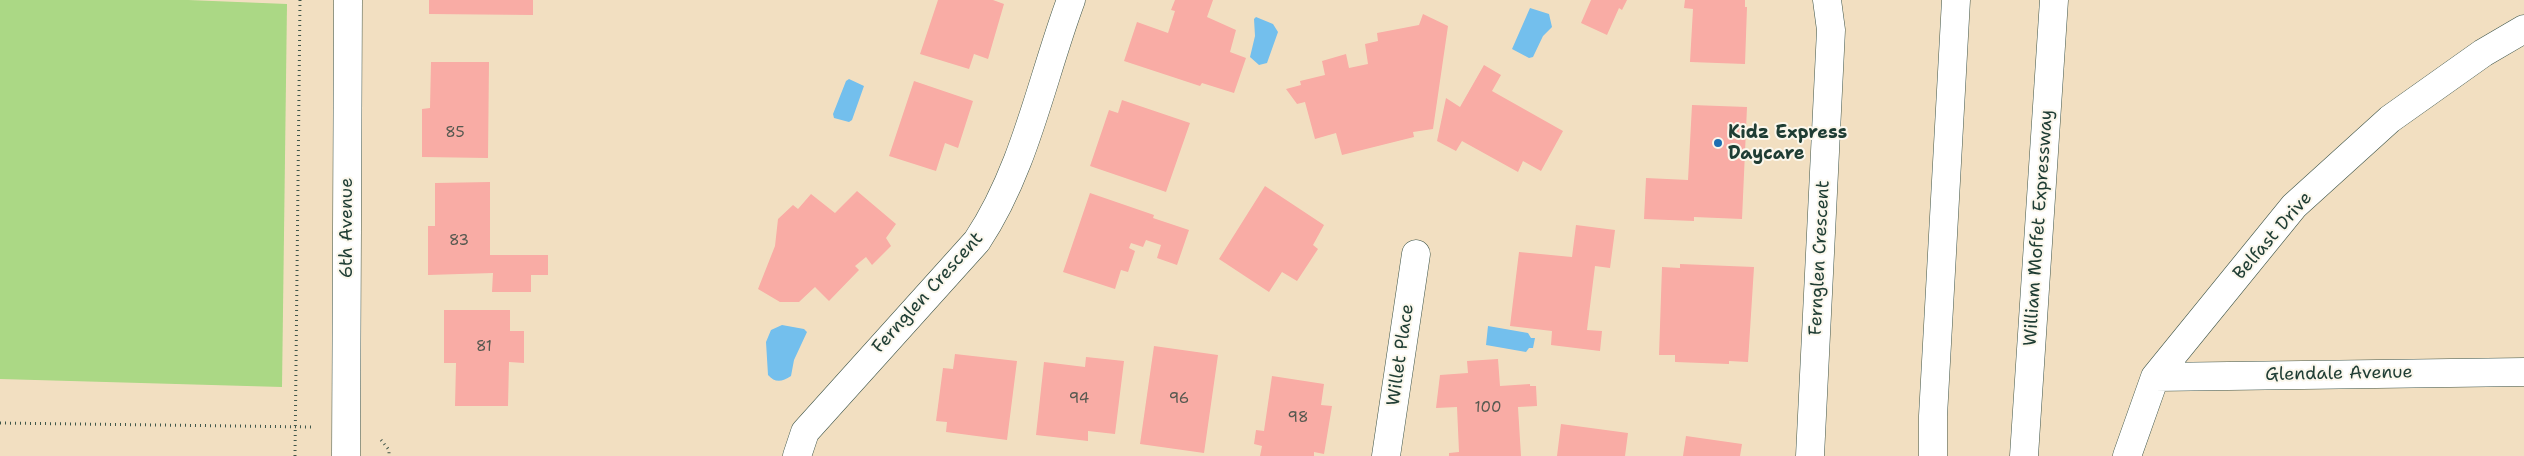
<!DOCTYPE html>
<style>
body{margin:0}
canvas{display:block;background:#f2dfc1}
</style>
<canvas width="2524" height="456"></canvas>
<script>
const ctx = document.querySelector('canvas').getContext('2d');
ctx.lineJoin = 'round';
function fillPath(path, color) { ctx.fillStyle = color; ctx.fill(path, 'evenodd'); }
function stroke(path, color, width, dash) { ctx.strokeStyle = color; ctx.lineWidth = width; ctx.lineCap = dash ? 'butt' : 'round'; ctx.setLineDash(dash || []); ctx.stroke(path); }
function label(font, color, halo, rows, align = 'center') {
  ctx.font = font + ' "Shantell Sans",sans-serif'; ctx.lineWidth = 4; ctx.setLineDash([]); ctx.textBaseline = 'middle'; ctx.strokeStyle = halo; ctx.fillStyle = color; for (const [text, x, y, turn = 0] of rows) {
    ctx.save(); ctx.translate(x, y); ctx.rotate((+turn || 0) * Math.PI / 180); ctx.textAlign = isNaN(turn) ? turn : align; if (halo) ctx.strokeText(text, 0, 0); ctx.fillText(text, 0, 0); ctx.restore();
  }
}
fillPath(new Path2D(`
 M0,0H188L287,4L282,387L0,379Z`), '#abd885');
fillPath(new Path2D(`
 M1530,8L1549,14L1552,27L1543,36L1533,57L1529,58L1512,49Z
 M1256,17L1273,24L1278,32L1267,63L1259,65L1250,57L1255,36L1254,19Z
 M849,79L864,86L852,120L849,122L834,118L833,114L846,81Z
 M782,325L804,329L807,332L794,360L791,376C782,382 775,383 768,375L766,342L771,330Z
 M1488,326L1528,333L1531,338H1535L1533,348H1529L1526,352L1486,345Z`), '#73bfed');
fillPath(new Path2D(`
 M429,0H533V15L429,14Z
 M938,0H993L1004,4L988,59L974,54L969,69L920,54Z
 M1175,0H1213L1207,17L1236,30L1230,52L1246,58L1234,93L1202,83L1200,86L1124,61L1137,22L1168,33L1175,11L1171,10Z
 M1591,0H1627L1622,10L1619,8L1607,35L1581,23Z
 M1685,0H1745V7H1747L1745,64L1690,62L1693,9L1684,8Z
 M1423,14L1448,26L1433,129L1413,132L1414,137L1342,155L1336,133L1315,139L1305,102L1297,104L1286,89L1301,85L1300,81L1325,75L1322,61L1346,54L1349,68L1368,64L1365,44L1378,41L1377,33L1419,25Z
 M431,62H489L488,158L422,157V109L430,108Z
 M1484,65L1501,75L1492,91L1563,131L1541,171L1523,161L1518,172L1462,141L1456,151L1437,141L1446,98L1460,107Z
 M914,81L973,101L958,148L945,143L936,171L889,156Z
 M1122,100L1190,123L1166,192L1090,166L1109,110L1118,113Z
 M1692,105L1747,107L1742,219L1694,217V221L1644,219L1646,178L1688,180Z
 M490,182V255H548V275H531V292H492L493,273L428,275V226H435V183Z
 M1265,186L1324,225L1313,245L1318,249L1297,281L1282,272L1269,292L1219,259Z
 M857,191L896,224L886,238L891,246L872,265L866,257L855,266L859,270L829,301L815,287L799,302H780L758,289L775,246L778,219L793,205L798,209L811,194L835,213Z
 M1090,193L1154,215L1153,218L1189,230L1177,265L1157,258L1161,245L1146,240L1143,247L1131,243L1129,248L1135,251L1128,272L1121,270L1115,289L1063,272Z
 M1576,225L1615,230L1610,268L1595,266L1587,330L1602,331L1600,351L1551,345L1552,331L1510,326L1519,252L1572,257Z
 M1680,264L1754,267L1748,362L1729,361V364L1675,362V355H1659L1662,267L1680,268Z
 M444,310H510V331H524V363L509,362L508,406H455L456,363H444Z
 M1154,346L1218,355L1204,453L1140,444Z
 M955,354L1017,361L1007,440L946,432L947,422L936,421L943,368L953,369Z
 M1086,357L1124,361L1115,434L1088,431V441L1036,435L1044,362L1085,367Z
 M1498,359L1500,386L1530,384V386H1536L1537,406L1518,407L1521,456H1449V453L1459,452L1457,407L1436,408L1440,375L1468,373L1467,361Z
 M1272,376L1324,384L1321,405L1332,406L1324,454L1314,452V456H1260L1262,446L1254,444L1256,430L1264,431Z
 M1561,424L1628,433L1625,456H1557Z
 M1686,436L1742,444L1740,456H1683Z`), '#f9aca5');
const street = new Path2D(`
 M2155,377L2524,372
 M346,456L348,0
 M797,456L805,432L977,241C1025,169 1041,81 1071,0
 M1386,456L1416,254
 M1810,456L1831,30L1827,0
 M2127,456L2155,377L2294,206L2390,119L2483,53L2524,29`);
const primary = new Path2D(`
 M1933,456V416L1956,0
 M2024,456L2054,0`);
stroke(street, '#3f5549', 29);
stroke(primary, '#3f5549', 29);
stroke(new Path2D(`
 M0,423L314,427
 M381,440L389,450V456
 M295,456L300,0`), '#3f5549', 3, [1, 4]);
stroke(street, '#fff', 28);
stroke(primary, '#fff', 28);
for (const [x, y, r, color] of [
 [1718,143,5,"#1f6fb2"]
]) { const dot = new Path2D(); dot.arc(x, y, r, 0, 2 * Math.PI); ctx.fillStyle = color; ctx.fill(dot); stroke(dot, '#fbf7ec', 2); }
label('15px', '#565950', null, [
 ["85",455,133],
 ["83",459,241],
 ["81",484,347],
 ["94",1079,399],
 ["96",1179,399],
 ["100",1488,408],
 ["98",1298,418]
]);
label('bold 18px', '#1f3d34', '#fbf7ec', [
 ["Kidz Express",1728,133],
 ["Daycare",1728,154]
], 'left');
label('18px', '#1f3d34', '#fbf7ec', [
 ["6th Avenue",347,228,-90],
 ["William Moffet Expressway",2039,228,-86],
 ["Belfast Drive",2273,236,-49],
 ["Fernglen Crescent",1820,258,-87],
 ["Fernglen Crescent",928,293,-48],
 ["Willet Place",1401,355,-82],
 ["Glendale Avenue",2339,374,-1]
]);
</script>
